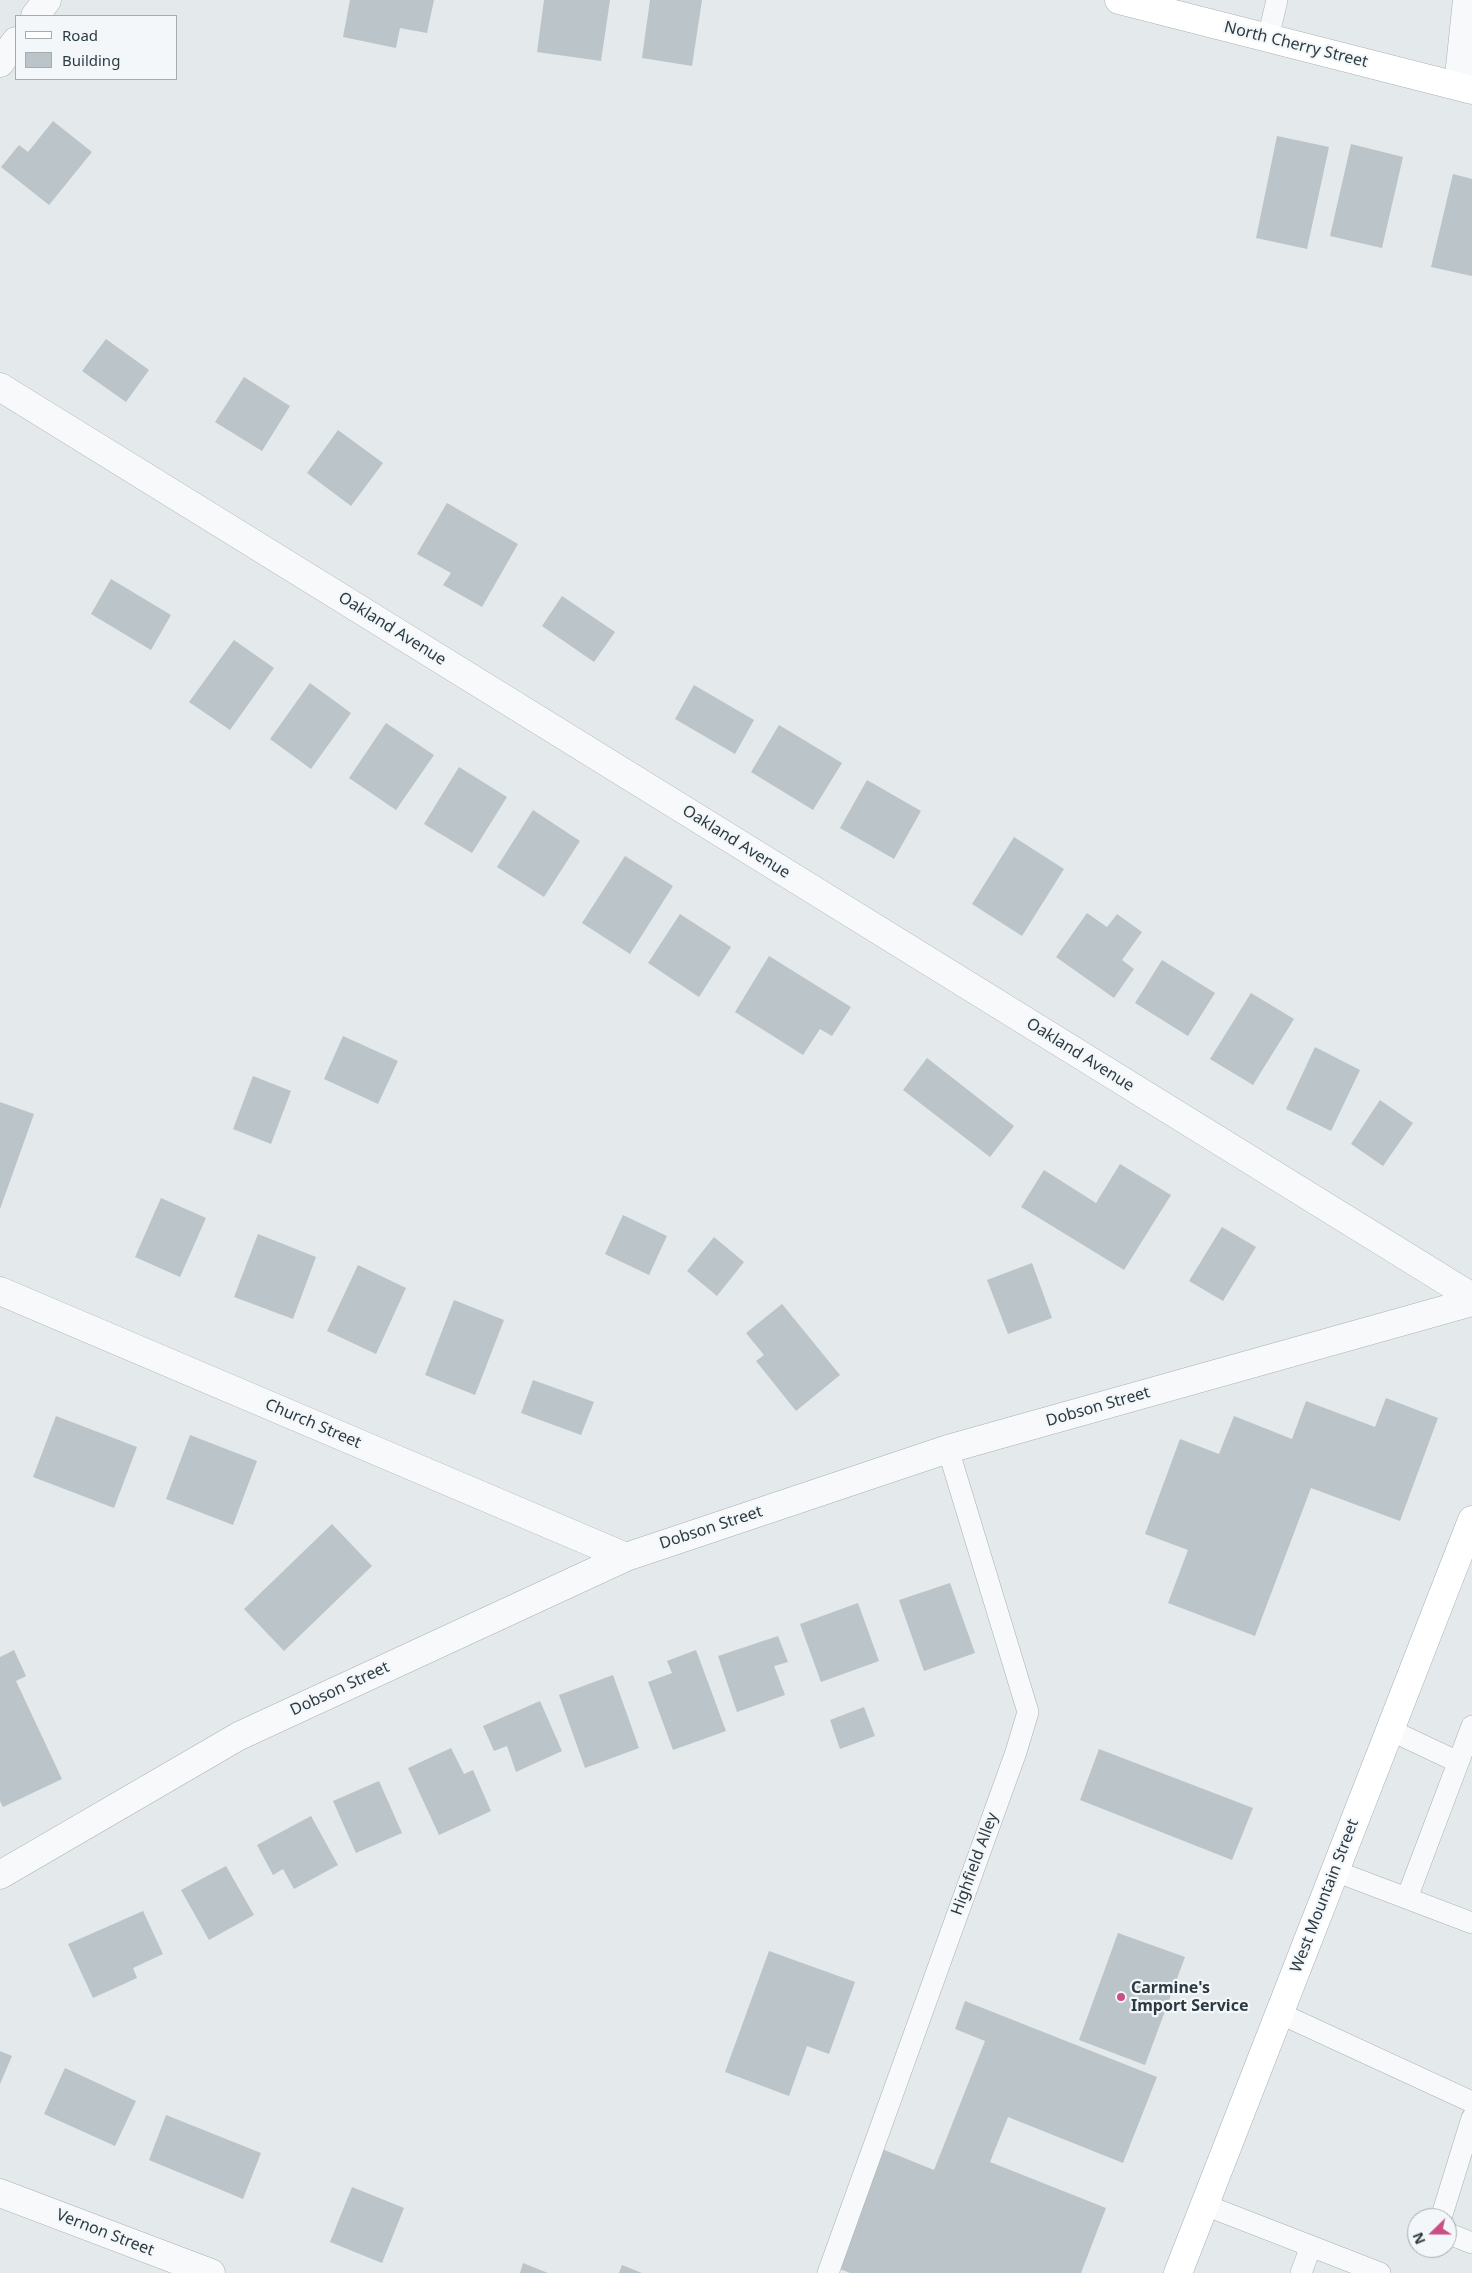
<!DOCTYPE html>
<style>
body{margin:0}
#map{position:relative;width:1472px;height:2273px;overflow:hidden;background:#e4e9eb;font-family:"Noto Sans",sans-serif}
canvas{display:block}
.legend{position:absolute;left:15px;top:15px;width:162px;height:65px;box-sizing:border-box;background:#f4f7f9;border:1px solid #a4acb0;margin:0;padding:6px 9px;list-style:none;font-size:15px;color:#2c3b43}
.legend li{display:flex;align-items:center;gap:10px;height:25px}
.legend b{width:25px;border:1px solid #a4acb0}
.north{position:absolute;left:1407px;top:2208px;width:50px;height:50px;box-sizing:border-box;background:#f4f7f9;border:1px solid #a4acb0;border-radius:50%;rotate:248deg;font-size:14px;font-weight:700;line-height:20px;text-align:center;color:#2c3b43}
.north::after{content:'';display:block;margin:auto;width:18px;height:22px;background:#ca4f85;clip-path:polygon(50% 0,100% 100%,50% 72%,0 100%)}
</style>
<div id="map">
<canvas width="1472" height="2273"></canvas>
<ul class="legend">
<li><b style="height:6px;background:#fff"></b>Road</li>
<li><b style="height:14px;background:#bbc4c8"></b>Building</li>
</ul>
<div class="north">N</div>
</div>
<script>
const ctx = document.querySelector('canvas').getContext('2d');
ctx.lineJoin = 'round';
function fillPath(path, color) { ctx.fillStyle = color; ctx.fill(path, 'evenodd'); }
function stroke(path, color, width, dash) { ctx.strokeStyle = color; ctx.lineWidth = width; ctx.lineCap = dash ? 'butt' : 'round'; ctx.setLineDash(dash || []); ctx.stroke(path); }
function label(font, color, halo, rows, align = 'center') {
  ctx.font = font + ' "Noto Sans",sans-serif'; ctx.lineWidth = 4.5; ctx.setLineDash([]); ctx.textBaseline = 'middle'; ctx.strokeStyle = halo; ctx.fillStyle = color; for (const [text, x, y, turn = 0] of rows) {
    ctx.save(); ctx.translate(x, y); ctx.rotate((+turn || 0) * Math.PI / 180); ctx.textAlign = isNaN(turn) ? turn : align; if (halo) ctx.strokeText(text, 0, 0); ctx.fillText(text, 0, 0); ctx.restore();
  }
}
fillPath(new Path2D(`
 M350,0H434L427,33L400,28L396,48L343,37Z
 M544,0H610L601,61L537,52Z
 M650,0H702L692,66L642,58Z
 M53,121L92,152L49,205L1,167L19,145L28,152Z
 M1277,136L1329,147L1307,249L1256,238Z
 M1351,144L1403,157L1382,248L1330,236Z
 M1453,174L1472,179V276L1431,267Z
 M106,339L149,370L126,402L82,371Z
 M244,377L290,406L262,451L215,422Z
 M338,430L383,463L351,506L307,473Z
 M447,503L518,544L482,607L443,585L451,573L417,554Z
 M111,579L171,615L151,650L91,614Z
 M562,596L615,632L594,662L542,626Z
 M234,640L274,668L230,730L189,702Z
 M310,683L351,713L311,769L270,739Z
 M694,685L754,720L735,754L675,719Z
 M386,723L434,755L396,810L349,778Z
 M779,725L842,763L813,810L751,772Z
 M459,767L507,797L472,853L424,824Z
 M867,780L921,811L894,859L840,828Z
 M533,810L580,841L544,897L497,867Z
 M1014,837L1064,869L1022,936L972,904Z
 M625,856L673,886L630,954L582,923Z
 M1087,913L1107,927L1117,914L1142,932L1122,960L1134,969L1114,998L1056,957Z
 M680,914L731,947L699,997L648,963Z
 M769,956L851,1007L832,1036L820,1029L803,1055L735,1012Z
 M1162,960L1215,993L1188,1036L1135,1003Z
 M1251,993L1294,1019L1253,1085L1210,1059Z
 M343,1036L398,1061L378,1104L324,1079Z
 M1315,1047L1360,1070L1331,1131L1286,1109Z
 M927,1058L1014,1126L990,1157L903,1090Z
 M253,1076L291,1091L271,1144L233,1129Z
 M1380,1100L1413,1123L1383,1166L1351,1144Z
 M0,1102L34,1114L0,1209Z
 M1120,1164L1171,1195L1124,1270L1021,1207L1044,1170L1096,1203Z
 M161,1198L206,1218L180,1277L135,1257Z
 M623,1215L667,1236L649,1275L605,1254Z
 M1222,1227L1256,1247L1223,1301L1189,1281Z
 M258,1234L316,1257L293,1319L234,1297Z
 M714,1237L744,1262L717,1296L687,1271Z
 M1032,1263L1052,1318L1008,1334L987,1280Z
 M358,1265L406,1288L376,1354L327,1331Z
 M454,1300L504,1320L475,1395L425,1375Z
 M782,1304L840,1375L796,1411L756,1361L764,1355L746,1333Z
 M533,1380L594,1402L581,1435L521,1413Z
 M1386,1398L1438,1418L1400,1521L1311,1488L1255,1636L1168,1603L1188,1550L1145,1534L1180,1439L1219,1454L1234,1416L1292,1439L1306,1401L1375,1427Z
 M56,1416L137,1447L114,1508L33,1477Z
 M190,1435L257,1461L233,1525L166,1499Z
 M332,1524L372,1566L284,1651L244,1609Z
 M950,1583L975,1653L924,1671L899,1600Z
 M858,1603L879,1661L821,1682L800,1624Z
 M778,1636L788,1662L774,1666L785,1695L737,1712L718,1656Z
 M14,1650L26,1676L16,1681L62,1779L3,1807L0,1801V1657Z
 M696,1650L726,1731L673,1750L648,1682L672,1673L667,1661Z
 M613,1675L639,1748L585,1768L559,1695Z
 M540,1701L562,1751L516,1772L507,1746L494,1751L483,1726Z
 M864,1707L875,1736L840,1749L830,1720Z
 M451,1748L464,1774L473,1770L491,1811L439,1835L408,1768Z
 M1099,1749L1253,1808L1232,1860L1080,1800Z
 M379,1781L402,1833L356,1853L333,1801Z
 M311,1816L338,1865L294,1889L283,1869L273,1875L257,1845Z
 M226,1866L254,1915L209,1940L181,1890Z
 M143,1911L163,1954L133,1968L137,1978L93,1998L68,1944Z
 M1118,1933L1185,1957L1145,2065L1079,2040Z
 M769,1951L855,1982L829,2054L807,2046L789,2096L725,2072Z
 M965,2001L1157,2077L1123,2163L1008,2117L990,2162L1106,2208L1081,2273H850L835,2267L882,2149L934,2170L985,2041L955,2029Z
 M0,2051L12,2056L0,2084Z
 M65,2068L136,2101L115,2146L44,2114Z
 M166,2115L261,2153L243,2199L149,2160Z
 M352,2187L404,2208L382,2263L330,2242Z
 M523,2263L548,2273H520Z
 M622,2265L642,2273H619Z`), '#bbc4c8');
const lane = new Path2D(`
 M1268,38L1277,0
 M1390,1730L1458,1762
 M1335,1871L1472,1923
 M1407,1898L1472,1726
 M1279,2013L1472,2102
 M1205,2205L1380,2273
 M1441,2218L1472,2118
 M1447,2233L1472,2243
 M828,2273L1016,1752L1028,1712L948,1449
 M1301,2273L1311,2246`);
const street = new Path2D(`
 M35,16L47,0
 M0,63L16,41
 M1458,86L1467,0
 M0,387L1472,1297
 M0,1291L626,1557
 M0,1875L239,1736L626,1557L948,1449L1472,1302
 M0,2193L211,2273`);
const secondary = new Path2D(`
 M1119,0L1472,90`);
const primary = new Path2D(`
 M1178,2273L1472,1520`);
stroke(lane, '#a9b1b5', 22);
stroke(street, '#a9b1b5', 29);
stroke(secondary, '#a9b1b5', 29);
stroke(primary, '#a4b1b7', 29);
stroke(lane, '#f7f9fa', 21);
stroke(street, '#f7f9fa', 28);
stroke(secondary, '#fff', 28);
stroke(primary, '#fff', 28);
for (const [x, y, r, color] of [
 [1121,1997,5,"#ca4f85"]
]) { const dot = new Path2D(); dot.arc(x, y, r, 0, 2 * Math.PI); ctx.fillStyle = color; ctx.fill(dot); stroke(dot, '#f4f7f9', 2); }
label('16px', '#2c3b43', '#f4f7f9', [
 ["North Cherry Street",1296,45,14],
 ["Oakland Avenue",392,629,32],
 ["Oakland Avenue",736,842,32],
 ["Oakland Avenue",1080,1055,32],
 ["Dobson Street",1098,1407,-16],
 ["Church Street",313,1424,23],
 ["Dobson Street",711,1528,-18],
 ["Dobson Street",340,1689,-25],
 ["Highfield Alley",975,1864,-70],
 ["West Mountain Street",1325,1896,-69],
 ["Vernon Street",105,2233,21]
]);
label('bold 16px', '#2c3b43', '#f4f7f9', [
 ["Carmine's",1131,1988],
 ["Import Service",1131,2006]
], 'left');
</script>
